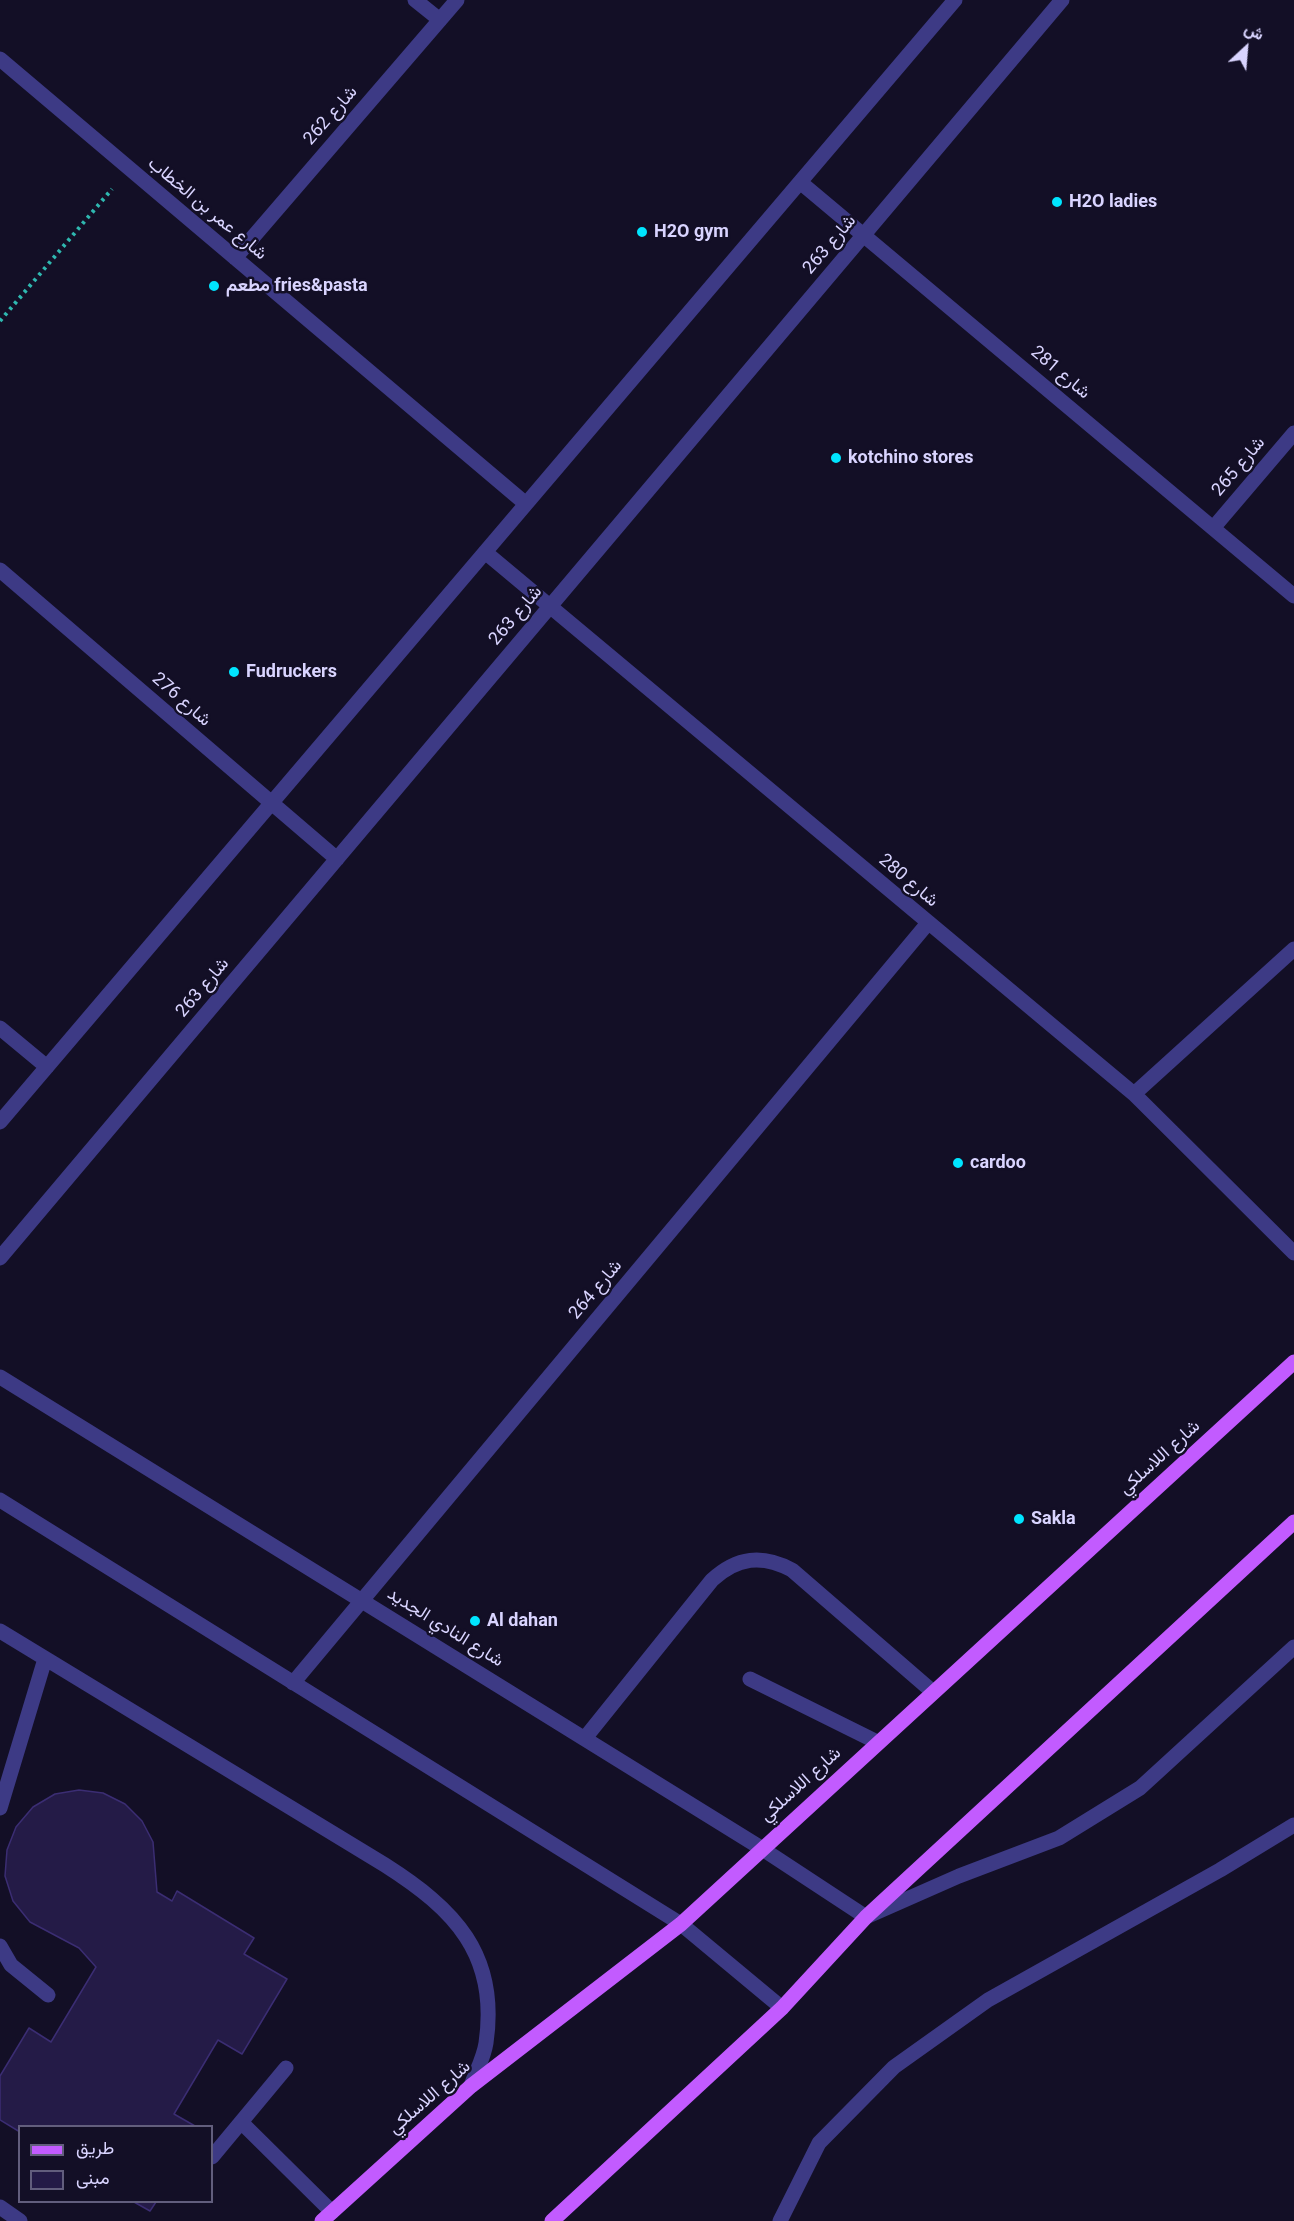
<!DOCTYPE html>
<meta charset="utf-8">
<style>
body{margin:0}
#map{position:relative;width:1294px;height:2221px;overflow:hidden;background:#130f26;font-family:Roboto,Vazirmatn,sans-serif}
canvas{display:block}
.legend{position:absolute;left:18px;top:2125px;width:195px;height:78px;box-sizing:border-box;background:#130f26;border:2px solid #625e7d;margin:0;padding:8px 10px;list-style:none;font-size:18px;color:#d9d4ff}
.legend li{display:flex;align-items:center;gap:12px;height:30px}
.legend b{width:30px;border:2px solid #625e7d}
.north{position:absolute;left:1216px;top:18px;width:60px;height:60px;-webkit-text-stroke:4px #130f26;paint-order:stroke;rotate:26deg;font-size:16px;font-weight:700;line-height:24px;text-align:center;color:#d9d4ff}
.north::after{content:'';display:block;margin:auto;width:21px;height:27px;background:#d9d4ff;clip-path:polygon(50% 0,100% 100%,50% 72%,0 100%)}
</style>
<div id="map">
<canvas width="1294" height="2221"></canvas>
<ul class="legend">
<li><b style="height:8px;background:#c25bff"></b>طريق</li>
<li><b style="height:16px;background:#241b47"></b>مبنى</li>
</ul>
<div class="north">ش</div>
</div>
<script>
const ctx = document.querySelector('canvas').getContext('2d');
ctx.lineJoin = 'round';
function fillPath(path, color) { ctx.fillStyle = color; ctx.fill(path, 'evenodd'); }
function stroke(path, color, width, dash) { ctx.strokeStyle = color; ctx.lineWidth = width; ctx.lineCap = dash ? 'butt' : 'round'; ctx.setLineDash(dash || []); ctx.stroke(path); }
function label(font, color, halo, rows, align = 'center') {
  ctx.font = font + ' Roboto,Vazirmatn,sans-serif'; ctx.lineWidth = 5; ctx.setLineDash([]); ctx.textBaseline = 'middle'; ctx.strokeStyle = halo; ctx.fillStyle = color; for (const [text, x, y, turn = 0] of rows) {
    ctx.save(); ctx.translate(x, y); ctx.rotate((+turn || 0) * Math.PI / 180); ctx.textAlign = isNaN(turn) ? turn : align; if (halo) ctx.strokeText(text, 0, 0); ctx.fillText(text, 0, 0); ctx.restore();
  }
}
const building = new Path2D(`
 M79,1790L103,1793L125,1804L142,1821L153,1842L157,1892L172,1901L177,1891L254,1938L244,1954L287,1979L242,2054L218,2040L174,2114L195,2126H20V2132L0,2120V2076L29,2028L51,2042L96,1967L79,1948L30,1922L13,1901L5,1876L7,1850L16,1827L33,1807L55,1794Z
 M134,2202H156L150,2211Z`);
fillPath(building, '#241b47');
stroke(building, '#3b2d73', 1.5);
stroke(new Path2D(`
 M0,321L112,189`), '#2fb8b0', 4, [3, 4.5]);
stroke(new Path2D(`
 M415,0L440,20
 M0,59L526,504
 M800,182L1294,596
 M235,258L457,0
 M1214,527L1294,433
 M485,552L1134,1094L1294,1253
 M0,570L337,859
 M0,1028L47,1067
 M1134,1094L1294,949
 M0,1122L955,0
 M0,1258L1062,0
 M0,1377L761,1848L866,1917L959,1876L1059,1838L1140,1788L1294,1647
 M0,1500L681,1924L782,2008
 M0,1631L385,1865C454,1909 499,1954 486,2043C484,2057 476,2072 471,2086
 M750,1679L877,1742
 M293,1683L928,923
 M585,1738L712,1580C737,1557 762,1554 792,1570L933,1692
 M0,1808L45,1659
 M0,1946L11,1965L48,1995
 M241,2122L332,2212
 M212,2157L286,2068
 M0,2207L20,2221
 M780,2221L819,2143L894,2067L988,2000L1220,1870L1294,1825`), '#3d3a85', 15);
stroke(new Path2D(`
 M322,2221L471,2086L681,1924L1294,1362
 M552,2221L782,2008L866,1917L1294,1522`), '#c25bff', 15);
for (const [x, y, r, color] of [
 [1057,202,6,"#00e5ff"],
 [642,232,6,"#00e5ff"],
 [214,286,6,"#00e5ff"],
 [836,458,6,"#00e5ff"],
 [234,672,6,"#00e5ff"],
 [958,1163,6,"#00e5ff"],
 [1019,1519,6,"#00e5ff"],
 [475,1621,6,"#00e5ff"]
]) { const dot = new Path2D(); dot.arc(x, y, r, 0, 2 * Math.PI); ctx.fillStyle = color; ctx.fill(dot); stroke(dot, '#130f26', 2); }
label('18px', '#d9d4ff', '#130f26', [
 ["شارع 262",331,116,-49],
 ["شارع عمر بن الخطاب",207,209,40],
 ["شارع 263",830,245,-50],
 ["شارع 281",1060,373,40],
 ["شارع 265",1239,467,-50],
 ["شارع 263",516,616,-50],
 ["شارع 276",181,700,41],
 ["شارع 280",908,881,40],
 ["شارع 263",203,988,-50],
 ["شارع 264",596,1290,-50],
 ["شارع اللاسلكي",1160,1458,-42],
 ["شارع النادي الجديد",445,1628,32],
 ["شارع اللاسلكي",801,1785,-42],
 ["شارع اللاسلكي",430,2098,-41]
]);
label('bold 18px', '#d9d4ff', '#130f26', [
 ["H2O ladies",1069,202],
 ["H2O gym",654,232],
 ["مطعم fries&pasta",226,286],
 ["kotchino stores",848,458],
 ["Fudruckers",246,672],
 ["cardoo",970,1163],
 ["Sakla",1031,1519],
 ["Al dahan",487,1621]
], 'left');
</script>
